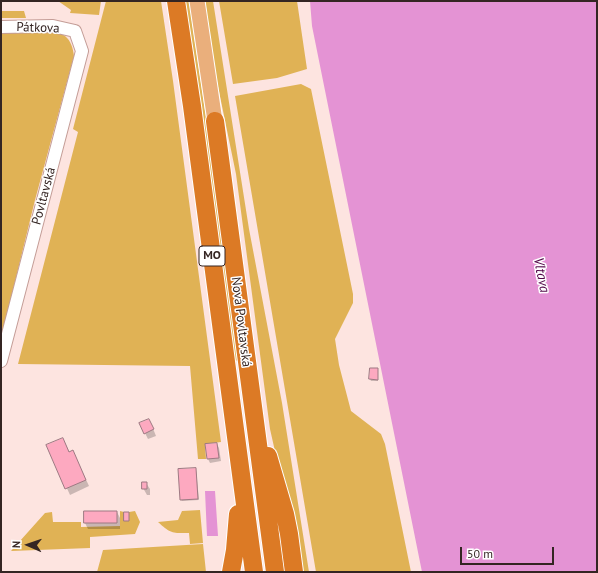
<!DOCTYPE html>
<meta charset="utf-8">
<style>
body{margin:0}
#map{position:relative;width:598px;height:573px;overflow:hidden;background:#fde4e0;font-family:"PT Sans",sans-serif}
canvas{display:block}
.frame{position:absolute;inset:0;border:2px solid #342523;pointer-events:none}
.north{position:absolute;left:8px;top:525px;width:40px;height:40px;-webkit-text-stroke:3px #fff;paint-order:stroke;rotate:272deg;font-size:11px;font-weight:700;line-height:16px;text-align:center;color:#342523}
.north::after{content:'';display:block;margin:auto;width:14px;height:18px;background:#342523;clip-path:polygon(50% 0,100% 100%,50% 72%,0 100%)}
.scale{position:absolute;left:460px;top:547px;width:94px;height:18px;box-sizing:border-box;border:2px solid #342523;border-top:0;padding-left:5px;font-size:12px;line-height:14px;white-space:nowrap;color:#342523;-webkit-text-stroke:3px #fff;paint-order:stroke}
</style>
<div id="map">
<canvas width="598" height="573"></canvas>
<div class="frame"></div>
<div class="north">N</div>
<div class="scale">50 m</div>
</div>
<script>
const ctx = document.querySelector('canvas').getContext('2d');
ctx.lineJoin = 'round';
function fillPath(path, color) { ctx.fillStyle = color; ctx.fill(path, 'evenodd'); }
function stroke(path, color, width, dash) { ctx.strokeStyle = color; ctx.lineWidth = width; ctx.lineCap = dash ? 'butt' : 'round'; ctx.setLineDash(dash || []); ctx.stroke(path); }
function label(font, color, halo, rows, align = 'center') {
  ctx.font = font + ' "PT Sans",sans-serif'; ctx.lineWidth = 3; ctx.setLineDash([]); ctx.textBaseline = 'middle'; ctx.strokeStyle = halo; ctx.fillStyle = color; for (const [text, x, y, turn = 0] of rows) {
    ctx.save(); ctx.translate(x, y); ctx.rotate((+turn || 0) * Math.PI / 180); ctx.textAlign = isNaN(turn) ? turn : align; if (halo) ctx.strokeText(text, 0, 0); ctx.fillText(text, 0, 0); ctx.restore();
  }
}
fillPath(new Path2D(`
 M58,1H101L99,15L70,13L71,10Z
 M106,1H161L173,81L221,442L205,444L206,459H198L190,366L18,364L78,132L73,129Z
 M183,1H189L210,145L238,359L236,361H234Z
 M205,1H213L249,229L282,403L309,572H302L270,429L236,174L215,72Z
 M219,1H297L307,69L277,78L233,84Z
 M1,11H24L26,18H1Z
 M1,32C14,32 55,29 65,36C71,41 73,48 74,56L35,200L1,339Z
 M301,84L311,89L353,294V303L335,339L339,365L351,411L381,434L385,444L411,572H316L235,96Z
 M200,510L203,543L190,544L189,533C172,533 171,534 158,522L178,520L182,511Z
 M120,511L124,512V521L129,512L135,511L140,522L135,534L90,537V548L11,551L45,513L52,512L53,522H81V527L120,526Z
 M203,544L206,572H97L103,550Z`), '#e0b255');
fillPath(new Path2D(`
 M310,1H597V572H422L312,26Z
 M205,491H215L218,536H207Z`), '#e493d4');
fillPath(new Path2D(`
 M371,369H377L378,381H371L370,379Z
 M152,426L156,436L148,439L145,433Z
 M63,439L70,453L76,458L89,486L70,495L48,446Z
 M217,444L219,448L221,461L210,463L208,459Z
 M196,469L199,500L182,501L181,500Z
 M146,483L150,489V495H147L143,488Z
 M85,512H117L120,518V529H88L85,523Z`), '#0003');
const building = new Path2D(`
 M370,368H378V380L369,379Z
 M149,419L154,429L144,434L139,423Z
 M63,438L69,452L73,450L86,480L65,489L46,445Z
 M217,443L219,458L207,459L205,444Z
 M196,468L198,499L180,500L178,469Z
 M142,482H147V489H142Z
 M84,511H117V523H84Z
 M124,512H129V521H124Z`);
fillPath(building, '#fda9c0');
stroke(building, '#9d7982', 1);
const minor = new Path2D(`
 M1,27L53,26L75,31L82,51L1,361`);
const major = new Path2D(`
 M197,1L215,121`);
const highway = new Path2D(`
 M176,1L192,106L254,572
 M215,121L275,572
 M268,456L285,514L289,534L294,572
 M231,572L235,550L238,514`);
stroke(minor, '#c49d97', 14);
stroke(major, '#fff', 17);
stroke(highway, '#fff', 20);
stroke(minor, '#fff', 12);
stroke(major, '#eaaf7c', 15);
stroke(highway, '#dc7a25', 18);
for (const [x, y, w] of [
 [212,256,26]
]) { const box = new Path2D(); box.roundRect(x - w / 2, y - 10, w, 20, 3); ctx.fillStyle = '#fff'; ctx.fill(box); stroke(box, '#342523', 1); }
label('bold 12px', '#342523', null, [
 ["MO",212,256]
]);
label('13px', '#342523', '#fff', [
 ["Pátkova",38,28,2],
 ["Povltavská",44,196,-75],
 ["Nová Povltavská",241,322,83]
]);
label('italic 14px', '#510748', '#fff', [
 ["Vltava",541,275,79]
]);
</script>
